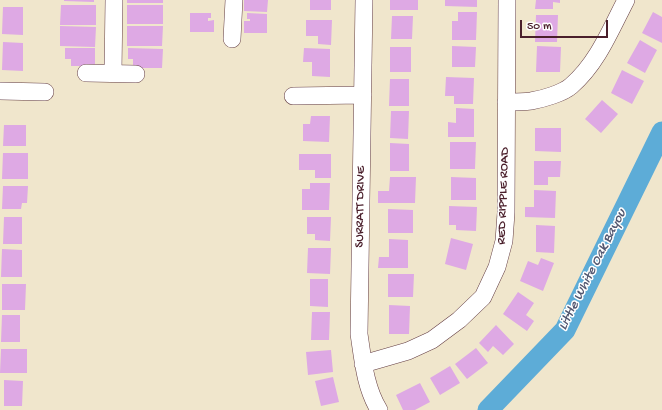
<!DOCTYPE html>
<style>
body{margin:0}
#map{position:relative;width:662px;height:410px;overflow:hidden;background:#f0e6cc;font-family:"Gochi Hand",sans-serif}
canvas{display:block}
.scale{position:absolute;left:520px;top:20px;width:88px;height:18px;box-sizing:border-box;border:2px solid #4a1f2b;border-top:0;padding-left:5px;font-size:12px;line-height:14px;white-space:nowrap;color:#4a1f2b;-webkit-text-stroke:3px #fff;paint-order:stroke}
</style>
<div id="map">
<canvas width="662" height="410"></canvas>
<div class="scale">50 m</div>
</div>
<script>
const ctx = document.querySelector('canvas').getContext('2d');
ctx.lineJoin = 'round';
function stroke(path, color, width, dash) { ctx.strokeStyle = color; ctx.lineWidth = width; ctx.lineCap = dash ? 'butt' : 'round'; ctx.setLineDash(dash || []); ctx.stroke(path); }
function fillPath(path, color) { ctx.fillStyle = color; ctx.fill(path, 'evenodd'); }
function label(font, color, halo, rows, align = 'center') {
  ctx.font = font + ' "Gochi Hand",sans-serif'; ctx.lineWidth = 3; ctx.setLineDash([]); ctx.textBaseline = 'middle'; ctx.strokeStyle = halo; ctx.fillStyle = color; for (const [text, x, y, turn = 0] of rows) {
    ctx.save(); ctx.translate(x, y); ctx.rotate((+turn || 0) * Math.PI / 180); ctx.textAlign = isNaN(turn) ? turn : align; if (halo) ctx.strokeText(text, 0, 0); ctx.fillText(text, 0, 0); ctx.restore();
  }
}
stroke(new Path2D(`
 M488,410L565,330L662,132`), '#5dacd7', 21);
fillPath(new Path2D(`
 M64,0H94V2L64,1Z
 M127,0H163V3H127Z
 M244,0H268L267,12L244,11Z
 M310,0H331V10H310Z
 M390,0H418V10H390Z
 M445,0H477V7L445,6Z
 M536,0H560V3L553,2V9H535Z
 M61,5H96V25H60Z
 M127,5H163V24H127Z
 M3,7H23V35L2,34Z
 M458,12H477L476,40H452V21H458Z
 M653,12L662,17V43L642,33Z
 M190,13H211V18H208V21L214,20V32H190Z
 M247,13L267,14V33H244V21H250V19H247Z
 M536,15H558L557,42H535Z
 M392,16H413L412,39H391Z
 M306,20H332L331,45L318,44V36H306Z
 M60,26L96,27L95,47L60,46Z
 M127,26H163L162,46H127Z
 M640,40L657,50L645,73L627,63Z
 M3,42L23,43V71L2,70Z
 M452,46L476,47L475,67H452Z
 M537,46L561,47L560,72H536Z
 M390,47H411V72H390Z
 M65,48H95V66H71V59H65Z
 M128,48L163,49L162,68H133V59H128Z
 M304,48L330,49V77L312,76V62H303Z
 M622,70L644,81L632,104L611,93Z
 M446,77L474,78L473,104H454V96H445Z
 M390,79H409V106H389Z
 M602,100L618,114L601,133L585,119Z
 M456,108L474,109V137H448V122L456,123Z
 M391,111H409L408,139L390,138Z
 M311,116H330L329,142L303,141V124H310Z
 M4,125H26V146H3Z
 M535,128H561V152L535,151Z
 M450,142H476L475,169H450Z
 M390,143L409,144V171H390Z
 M3,153H28V179H2Z
 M299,154H331V178H315V170H299Z
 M534,161H561L560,177H548V185H534Z
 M390,177H416L415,203H378V191H389Z
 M451,177L476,178V200H451Z
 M310,183H330L329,210H302V189H310Z
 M3,186H28L27,203H22L21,209H2Z
 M534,190L556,191L555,218L525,217V207H534Z
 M449,206L477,207L476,231L456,230V225H449Z
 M388,209L413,210V233H388Z
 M4,217H22V244H3Z
 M307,217H331L330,241L315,240V234H307Z
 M536,225L555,226L554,253L536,252Z
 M451,238L473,244L466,270L445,264Z
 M389,239L408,240V268H378L379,257H389Z
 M308,248H331L330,274L307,273Z
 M2,249L22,250V277H1Z
 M541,258L554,263L543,291L520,281L528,261L538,265Z
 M388,274H414L413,297H388Z
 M310,279H328V307L310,306Z
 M2,284H26L25,310H2Z
 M518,292L534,303L526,315L534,321L527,331L503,314Z
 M389,305L410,306L409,334H389Z
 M312,312H330L329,340H311Z
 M2,315H20V342H1Z
 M496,325L514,344L503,355L493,346L488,352L479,343Z
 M476,348L488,363L467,379L455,364Z
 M1,349H27V373H0Z
 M331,350L333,372L308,375L306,352Z
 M450,366L460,383L440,395L430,378Z
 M333,377L339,402L321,406L315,381Z
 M4,380L23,381L22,406H4Z
 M420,383L430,402L415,410H403L396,395Z`), '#dea9e4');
const minor = new Path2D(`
 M364,0L359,334C363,360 365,387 379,410
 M232,39L234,0
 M86,73L136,74
 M113,73L114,0
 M0,91L45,92
 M293,96L363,95
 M506,102C515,102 523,102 531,101C543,99 563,93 571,86C597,64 611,29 626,0
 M363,364L408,351L432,340L459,320L483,297L497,267L504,241L506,213L507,0`);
stroke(minor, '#633d43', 18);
stroke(minor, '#fff', 17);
label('13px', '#4a1f2b', '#fff', [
 ["RED RIPPLE ROAD",504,196,-88],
 ["SURRATT DRIVE",361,207,-89]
]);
label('italic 14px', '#525770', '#fff', [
 ["Little White Oak Bayou",593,270,-63]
]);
</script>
